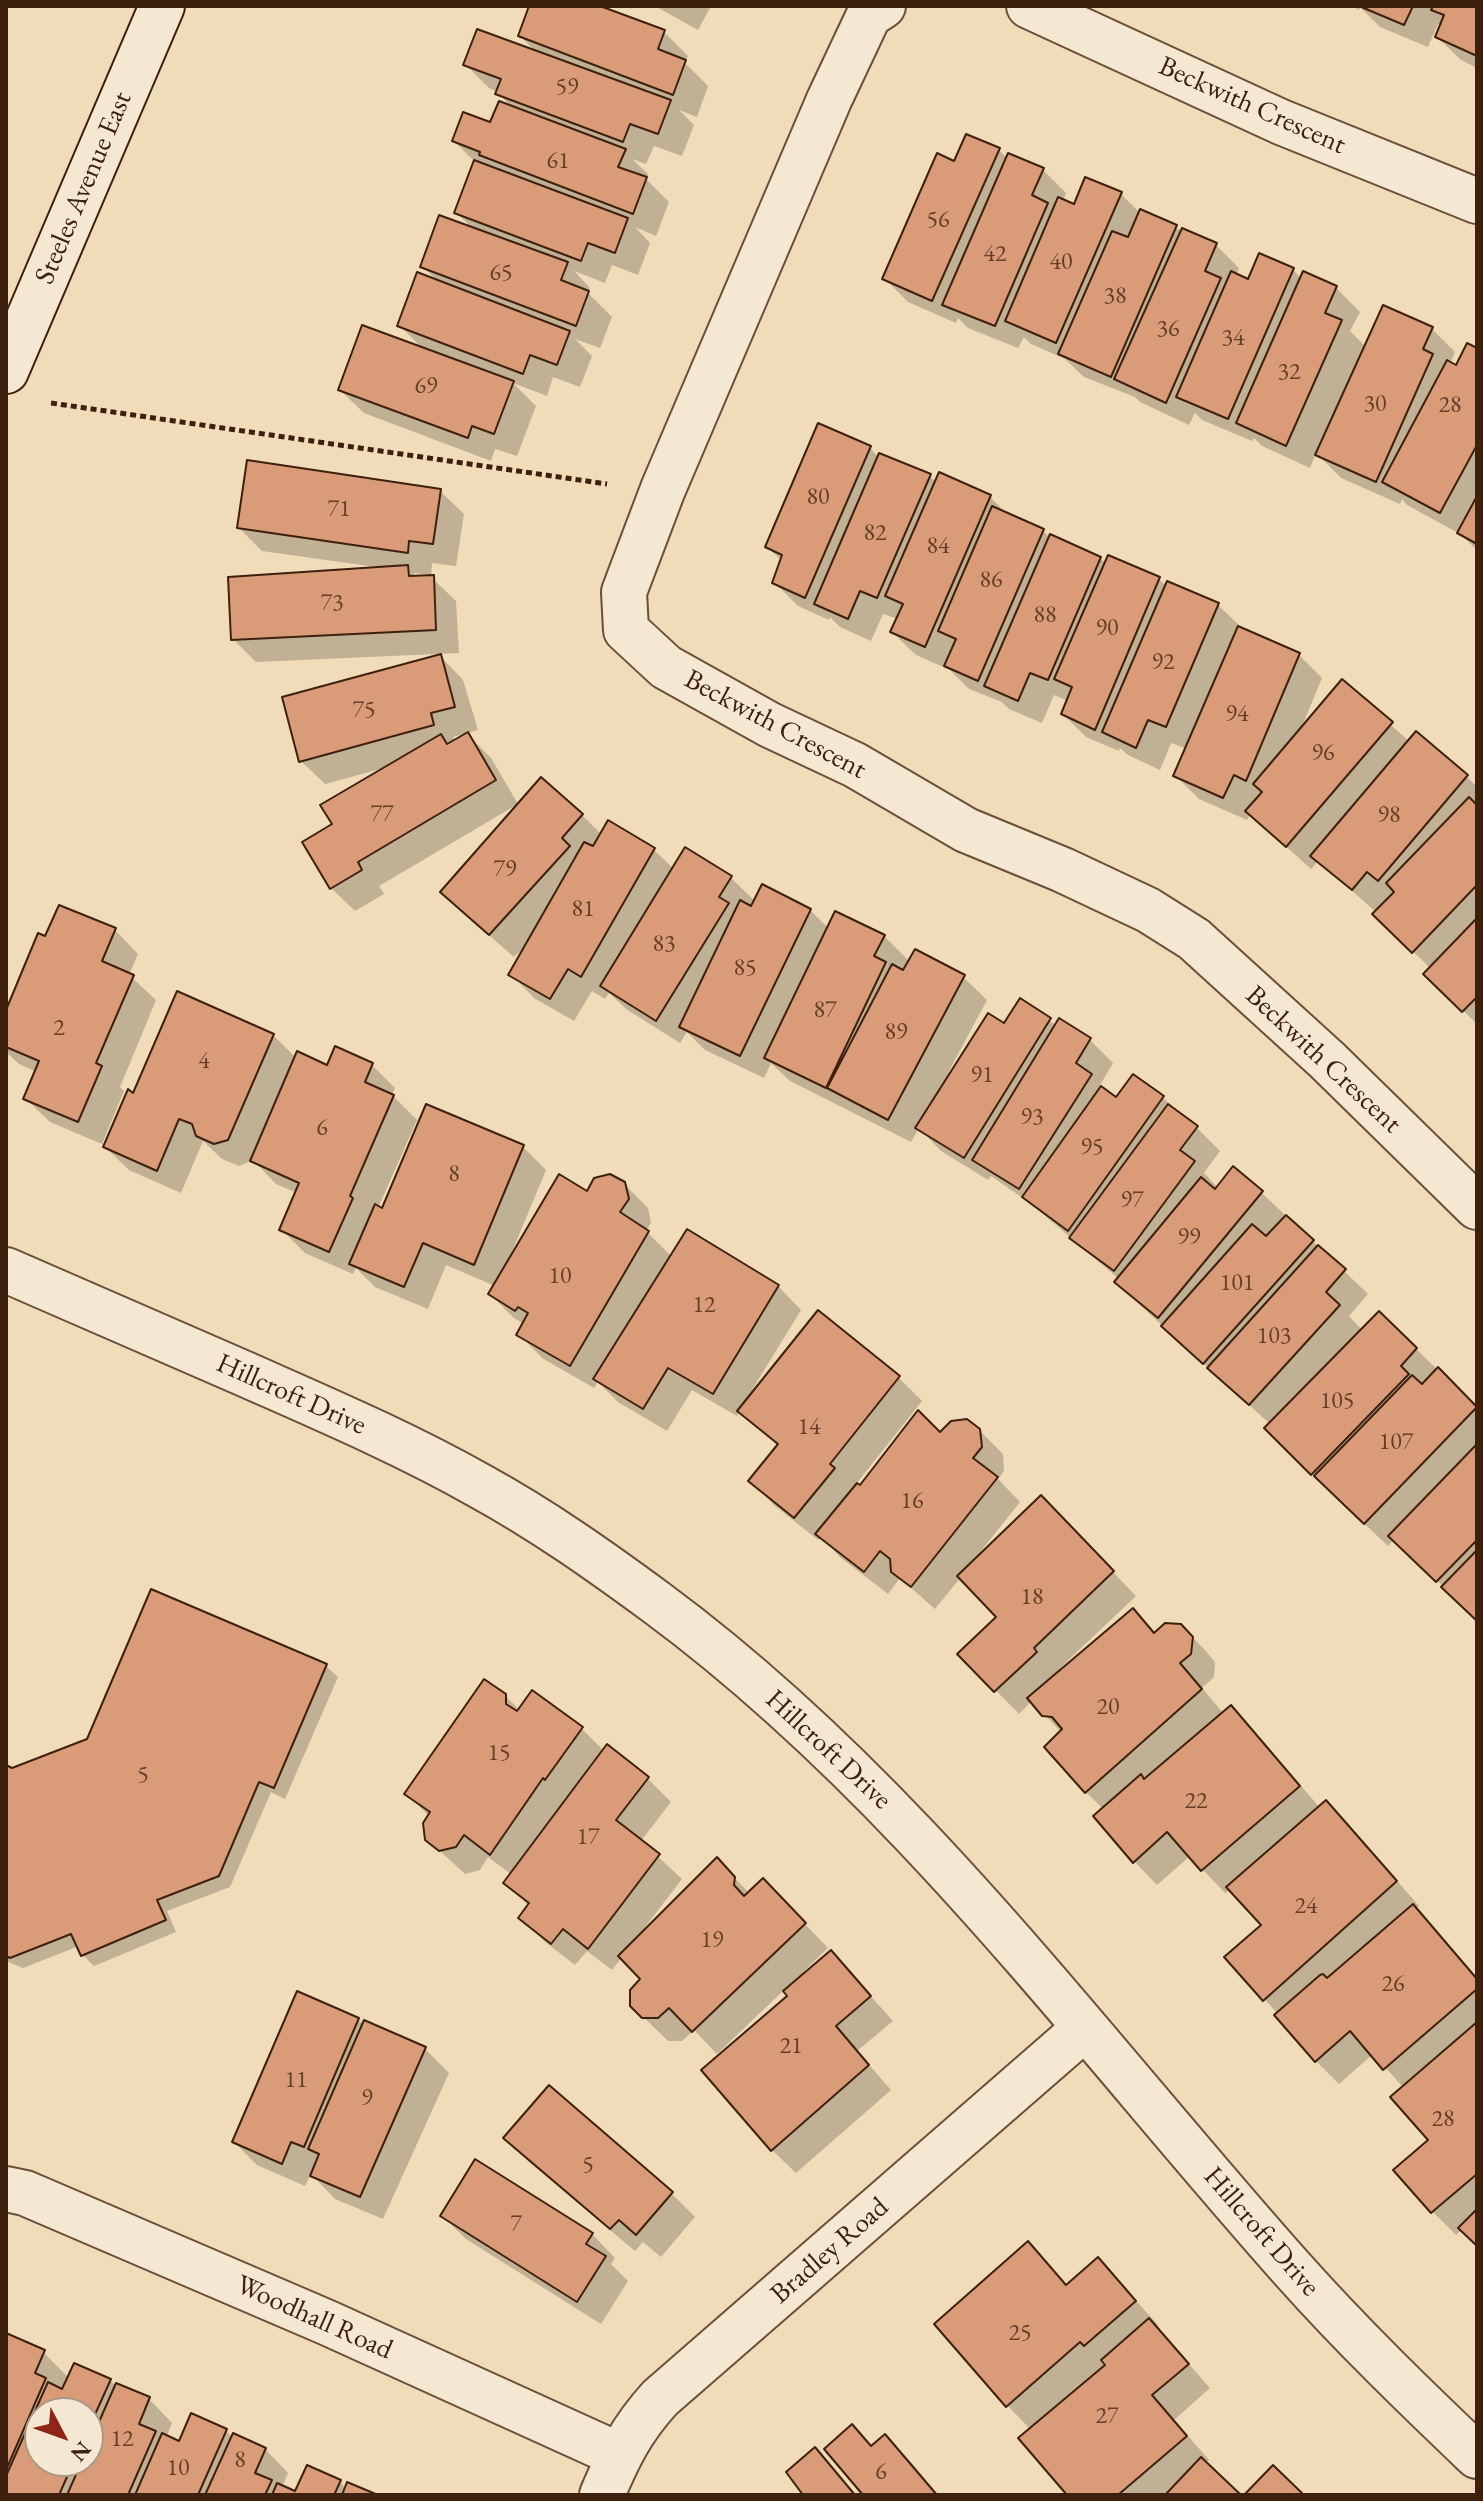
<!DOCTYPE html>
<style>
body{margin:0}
#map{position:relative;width:1483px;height:2501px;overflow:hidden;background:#f0dcb9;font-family:"EB Garamond",serif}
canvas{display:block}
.frame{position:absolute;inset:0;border:8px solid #3e200e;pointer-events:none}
.north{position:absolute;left:24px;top:2397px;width:80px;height:80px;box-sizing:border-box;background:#f5e8d2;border:2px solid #ac9884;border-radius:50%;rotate:131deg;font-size:22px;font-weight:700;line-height:32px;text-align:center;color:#3e200e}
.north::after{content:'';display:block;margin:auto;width:28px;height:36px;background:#8f2418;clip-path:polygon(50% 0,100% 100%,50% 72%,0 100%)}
</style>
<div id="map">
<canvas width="1483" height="2501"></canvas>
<div class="frame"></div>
<div class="north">N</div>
</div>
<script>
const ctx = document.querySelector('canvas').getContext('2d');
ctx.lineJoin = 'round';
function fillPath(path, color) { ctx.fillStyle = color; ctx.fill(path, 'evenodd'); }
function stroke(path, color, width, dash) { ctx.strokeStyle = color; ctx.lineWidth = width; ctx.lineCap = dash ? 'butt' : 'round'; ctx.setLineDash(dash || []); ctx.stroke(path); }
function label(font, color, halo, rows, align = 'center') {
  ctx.font = font + ' "EB Garamond",serif'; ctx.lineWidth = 6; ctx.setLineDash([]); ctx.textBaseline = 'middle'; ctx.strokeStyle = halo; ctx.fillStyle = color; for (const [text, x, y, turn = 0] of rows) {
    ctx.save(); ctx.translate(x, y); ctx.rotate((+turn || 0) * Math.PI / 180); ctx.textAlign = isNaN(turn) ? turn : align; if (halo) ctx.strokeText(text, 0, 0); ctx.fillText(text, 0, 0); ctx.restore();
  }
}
fillPath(new Path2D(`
 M531,6H594L664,32L688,56L685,63L708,86L697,117L679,110L694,125L682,156L654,146L646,164L632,159L648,174L646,179L669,202L656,236L635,227L650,243L638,275L612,265L605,283L574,271L590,288L588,293L612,317L600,348L575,339L592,356L580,387L553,377L547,396L513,383L536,406L517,456L495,449L491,461L364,413L340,390L424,350L399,325L439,283L423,266L473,229L456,212L475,162L454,141L492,125L512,108L498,92L489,88L466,65L535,51L520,36Z
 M655,6H711L698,30Z
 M1351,6H1477V68L1461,60L1437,37L1442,26L1438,24L1428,47L1380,27L1360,7L1359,10Z
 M967,137L999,150L1008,159L1043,170L1066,193L1063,201L1075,206L1121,194L1141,214L1216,245L1239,268L1236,275L1249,281L1293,270L1302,279L1304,274L1336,288L1360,312L1350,331L1366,347L1432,329L1455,352L1450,364L1457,367L1477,350V550L1460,534L1407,505L1402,499L1400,504L1341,478L1316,453L1310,468L1262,446L1254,438L1252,441L1202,420L1195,413L1189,425L1140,402L1135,397L1084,377L1065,359L1031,344L1024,337L1018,348L968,328L958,318L956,323L908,302L884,278L955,163Z
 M870,448L879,458L930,476L936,483L990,497L1009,516L1043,531L1050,538L1100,558L1106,564L1159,579L1167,587L1169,583L1218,605L1242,628L1299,655L1322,678L1301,729L1342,682L1410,742L1466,776L1477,787V1024L1426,974L1431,969L1375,914L1376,912L1318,861L1311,869L1250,814L1247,820L1199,799L1176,776L1187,749L1171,743L1160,770L1128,755L1120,748L1119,751L1086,737L1063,714L1068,701L1054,695L1042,723L1009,709L1002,702L969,689L950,670L916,655L892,632L898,619L883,614L871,641L840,627L830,617L829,620L798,606L774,582L782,561L767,547Z
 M440,491L464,514L456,566L432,563L431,577L456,601L459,653L256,662L233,639L376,567L262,551L239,528ZM413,573L431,575L418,578Z
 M440,656L463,680L478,730L453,737L455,742L467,734L491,758L518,804L379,886L384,894L355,911L331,888L335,825L384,768L325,784L301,761Z
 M582,815L602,835L654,850L674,869L686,850L731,878L756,902L810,910L829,929L884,936L910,962L963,977L987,1000L948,1073L951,1075L1004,1026L1020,1001L1057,1026L1090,1040L1113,1063L1100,1085L1114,1098L1162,1097L1197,1128L1220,1151L1204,1173L1218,1188L1234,1169L1262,1193L1368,1294L1349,1316L1362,1330L1379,1313L1477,1408V1619L1394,1539L1388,1546L1336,1497L1266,1428L1270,1424L1140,1305L1117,1282L1119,1279L1030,1203L991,1176L988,1180L941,1151L919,1128L911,1142L790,1081L771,1063L764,1078L705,1050L687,1032L680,1043L626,1009L609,993L605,999L592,991L574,1021L534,998L511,974L527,945L514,957L466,915Z
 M115,930L138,954L129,975L156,1000L120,1087L124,1091L102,1144L50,1122L26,1099L37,1072L19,1064L6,1052V1015Z
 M273,1035L296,1058L328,1067L372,1065L395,1088L392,1095L417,1120L378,1208L383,1210L523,1147L546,1170L511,1254L513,1255L587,1194L624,1184L648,1208L651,1223L646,1231L672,1257L778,1286L801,1310L752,1390L754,1392L818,1313L899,1378L922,1401L856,1484L860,1488L940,1435L979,1430L1003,1454L1004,1471L998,1479L1020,1502L981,1551L983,1553L1064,1521L1136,1596L1059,1669L1061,1672L1133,1611L1156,1634L1181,1626L1205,1650L1215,1662L1214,1677L1202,1688L1224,1714L1231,1708L1254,1731L1320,1808L1349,1826L1419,1906L1415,1909L1477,1978V2244L1462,2229L1456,2235L1432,2211L1431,2141L1404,2088L1373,2054L1339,2084L1316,2061L1278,2014L1227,1957L1263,1925L1231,1889L1225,1893L1190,1856L1157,1885L1134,1861L1103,1809L1086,1792L1062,1733L1032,1701L1019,1714L960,1654L998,1618L961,1577L935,1609L900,1578L888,1594L841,1558L821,1537L818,1540L774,1505L751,1481L778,1446L740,1411L737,1416L692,1390L667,1431L618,1402L598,1382L594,1388L542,1358L519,1334L524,1324L514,1318L490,1294L495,1286L446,1265L428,1309L375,1287L356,1268L353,1274L305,1253L282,1230L297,1193L276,1184L253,1160L239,1166L222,1159L203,1141L181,1193L129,1170L105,1147L134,1096Z
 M152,1592L326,1666L338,1677L285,1799L271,1792L230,1887L167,1911L176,1932L94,1966L82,1954L79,1946L23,1968L6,1961V1767L12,1770L88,1740Z
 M533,1693L582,1729L604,1751L607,1747L648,1779L671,1802L641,1841L682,1879L642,1931L644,1933L717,1860L750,1894L786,1904L828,1948L803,1972L805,1975L831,1952L893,2021L857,2051L891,2090L796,2173L772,2150L790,1996L784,1990L717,2054L694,2030L682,2041H668L632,2006L643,1979L622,1957L612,1970L587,1951L575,1965L544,1941L521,1918L529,1906L506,1883L512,1875L488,1857L480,1870L465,1874L427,1839L430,1817L406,1793L505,1696L520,1710Z
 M358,2020L364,2025L365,2023L425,2049L449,2073L383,2219L335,2199L311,2174L305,2186L257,2165L234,2142Z
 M549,2088L672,2194L695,2217L661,2257L643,2242L635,2251L529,2162L506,2138Z
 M442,2216L592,2234L615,2258L611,2264L628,2281L601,2324L466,2239Z
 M1028,2244L1067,2286L1098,2259L1158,2325L1156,2327L1210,2388L1174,2420L1209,2460L1205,2463L1238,2495H1070L1031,2430L1007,2405Z
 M6,2336L43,2352L69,2378L110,2380L117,2387L149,2399L172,2423L167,2436L180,2444L226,2431L233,2438L265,2449L288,2473L282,2487L296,2493L340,2482L346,2489L373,2495H6ZM40,2413H88V2461H40Z
 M885,2437L909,2460L938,2495H866L873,2448Z`), '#0003');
const building = new Path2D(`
 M529,6H600L665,30L658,49L686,60L673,95L518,36Z
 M1359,6H1413L1404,25Z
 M1433,6H1477V56L1435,37L1444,15L1431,10Z
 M477,29L671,100L658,134L630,124L623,142L495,94L501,79L463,65Z
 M499,101L626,149L618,167L647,177L633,214L479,155L480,152L452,141L463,112L490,122Z
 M966,134L1000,148L932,301L882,279L937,153L954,161Z
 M1008,153L1044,168L1032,195L1048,203L995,326L942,305Z
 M474,160L628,218L615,253L588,243L581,261L454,213Z
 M1085,177L1122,192L1056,343L1005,321L1058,197L1074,204Z
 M1140,209L1177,225L1111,377L1058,354L1112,231L1128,237Z
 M439,215L568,262L561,280L589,291L576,326L420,267Z
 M1182,228L1217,243L1205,271L1221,278L1166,403L1114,379Z
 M1259,253L1294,268L1228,419L1176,397L1231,271L1248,279Z
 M1303,271L1337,286L1325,313L1342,320L1286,446L1236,423Z
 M417,272L570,331L557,365L530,355L523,374L397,326Z
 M1383,305L1433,327L1423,349L1433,354L1376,482L1315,455Z
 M362,325L514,381L494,434L472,426L468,438L338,390Z
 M1467,343L1477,348V445L1440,513L1382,482L1447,360L1456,365Z
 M818,423L871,446L805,598L772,583L782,555L765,547Z
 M879,453L931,474L877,598L860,591L848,619L814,604Z
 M247,460L441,489L433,544L409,541L408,553L237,528Z
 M939,472L991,495L925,647L890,632L903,604L885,596Z
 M1477,496V544L1457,533Z
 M992,506L1044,529L978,681L944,666L956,639L938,631Z
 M1050,534L1101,557L1048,680L1030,673L1018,701L984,686Z
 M1108,555L1160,577L1095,730L1061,714L1072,687L1054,679Z
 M408,565L409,576L434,575L436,630L231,640L228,577Z
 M1167,581L1219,603L1166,727L1148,720L1136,748L1102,732Z
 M1238,626L1300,653L1246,781L1234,775L1223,798L1173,776Z
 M441,654L455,707L431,713L434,725L299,762L282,697Z
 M1342,679L1393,722L1286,847L1245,811L1262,792L1253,784Z
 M1416,731L1468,775L1378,881L1367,872L1352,890L1310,856Z
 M468,732L496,780L358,862L362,870L330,889L302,842L332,824L320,805L441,734L447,744Z
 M541,777L583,814L562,838L570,846L489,935L440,892Z
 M1469,797L1477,805V885L1412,953L1372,914L1394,892L1386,883Z
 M608,820L655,848L581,977L568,969L550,999L508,975L584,842L593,846Z
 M685,847L732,876L719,897L729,903L656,1021L600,986Z
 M762,884L811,909L740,1056L679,1027L740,900L751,906Z
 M59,905L116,928L102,961L134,975L96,1063L102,1066L78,1122L23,1099L39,1061L6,1047V1010L38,933L45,936Z
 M835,911L885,935L874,956L886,962L826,1088L764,1058Z
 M1477,918V997L1462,1012L1423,974Z
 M915,949L965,975L888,1120L827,1088L892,964L903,970Z
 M177,991L274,1034L228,1140L214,1144L196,1136L192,1124L179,1119L157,1171L103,1147L128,1089L133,1093Z
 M1020,998L1051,1018L964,1158L915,1128L988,1013L1004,1023Z
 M1059,1018L1091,1038L1076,1063L1092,1074L1019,1189L972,1160Z
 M335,1046L373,1063L365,1082L394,1095L350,1196L353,1198L329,1252L279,1230L299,1183L250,1161L297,1051L327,1065Z
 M1133,1074L1164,1096L1068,1231L1022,1197L1101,1086L1116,1097Z
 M426,1104L524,1145L474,1265L423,1243L404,1287L349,1264L375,1204L382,1208Z
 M1168,1104L1198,1126L1180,1150L1195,1161L1114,1271L1069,1238Z
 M1233,1166L1263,1191L1158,1318L1114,1282L1201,1177L1215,1189Z
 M559,1174L587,1191L594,1178L610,1174L625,1182L629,1199L620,1212L649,1231L570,1366L516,1335L528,1313L518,1307L515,1311L488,1294Z
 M1286,1215L1314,1240L1203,1364L1161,1326L1252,1224L1266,1236Z
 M687,1229L779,1285L713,1394L668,1368L643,1409L593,1379Z
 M1318,1245L1346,1269L1326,1292L1340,1305L1249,1405L1207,1368Z
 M818,1310L900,1376L830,1464L835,1468L794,1518L748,1481L778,1444L737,1411Z
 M1379,1311L1417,1348L1401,1366L1409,1374L1311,1475L1264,1428Z
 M1438,1367L1477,1407L1364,1524L1314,1476L1412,1375L1422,1384Z
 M918,1410L940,1432L951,1421L967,1419L980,1429L982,1447L973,1458L998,1477L911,1587L891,1572L890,1559L880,1551L864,1572L815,1534L857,1483L860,1485Z
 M1477,1444V1540L1436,1582L1388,1536Z
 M1041,1495L1114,1571L1034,1648L1037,1652L994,1692L957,1654L996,1617L957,1576Z
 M1477,1550V1621L1441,1587Z
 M151,1589L327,1664L274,1788L259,1782L219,1876L157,1900L166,1920L81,1956L71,1934L10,1958L6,1956V1765L12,1768L87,1739Z
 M1133,1608L1154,1633L1165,1623L1181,1624L1193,1637L1191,1654L1180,1663L1202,1689L1085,1793L1044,1747L1062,1729L1052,1717L1042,1716L1027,1698Z
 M484,1679L506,1694V1704L517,1711L532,1690L583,1727L545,1780L543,1778L490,1855L464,1835L456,1847L439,1851L425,1840L423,1823L430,1812L404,1794Z
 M1231,1705L1300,1786L1201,1871L1167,1832L1133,1863L1093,1816L1141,1774L1144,1779Z
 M607,1744L649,1777L616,1820L660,1854L588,1949L563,1929L551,1944L518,1918L529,1903L503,1883Z
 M1326,1800L1397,1881L1263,2001L1224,1957L1261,1925L1226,1887Z
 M717,1857L735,1877L734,1885L744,1896L763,1878L806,1923L692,2032L669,2008L658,2018H642L630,2006V1990L640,1979L618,1956Z
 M1413,1904L1477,1979V1989L1383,2070L1350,2031L1315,2062L1274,2015L1320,1975L1323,1974L1327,1978Z
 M831,1950L871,1996L836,2026L869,2065L771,2151L701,2070L787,1996L783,1991Z
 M297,1991L359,2018L304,2147L291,2142L282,2164L232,2142Z
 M364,2020L426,2047L360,2197L310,2176L319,2154L308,2149Z
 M1477,2022V2174L1431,2213L1393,2170L1428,2140L1390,2097Z
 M549,2085L673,2192L636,2235L619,2220L610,2229L503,2138Z
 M475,2159L593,2233L586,2244L606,2256L577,2302L440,2216Z
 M1477,2209V2246L1458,2228Z
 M1028,2241L1066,2285L1098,2257L1136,2301L1084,2346L1080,2342L1006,2407L934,2324Z
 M1149,2318L1189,2364L1152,2395L1187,2436L1118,2495H1067L1018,2438L1105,2365L1101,2360Z
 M6,2333L45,2350L35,2373L46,2378L6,2470Z
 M74,2363L111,2379L88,2430V2413H40V2461H74L59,2495H6V2476L48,2382L62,2389Z
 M116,2383L150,2397L139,2424L156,2431L128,2495H67L82,2461H88V2447Z
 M191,2413L227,2429L198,2495H135L162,2433L179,2441Z
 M852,2424L871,2446L885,2434L937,2495H863L824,2449Z
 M233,2433L266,2448L255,2473L272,2480L265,2495H205Z
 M815,2447L855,2495H803L786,2472Z
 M1201,2457L1241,2495H1165Z
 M307,2465L341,2480L334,2495H272L277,2483L295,2491Z
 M1273,2465L1304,2495H1244Z
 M347,2482L378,2495H342Z`);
fillPath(building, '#da9c78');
stroke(building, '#3e200e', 2);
const minor = new Path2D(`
 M883,6L869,15L829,100L663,489L624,592L626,630L666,667L770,725L855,765L966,830L1063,870L1148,910L1194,939L1327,1060L1477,1207
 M1029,6L1281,122L1477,201
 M6,2189L25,2193L328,2323L619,2455
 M602,2495C619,2455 631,2430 660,2398L1085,2028`);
const tertiary = new Path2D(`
 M6,1270C86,1305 165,1339 245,1374C324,1409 404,1443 480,1486C542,1520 600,1561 657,1603C906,1787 1089,2041 1294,2271C1352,2336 1414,2396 1477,2456`);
const secondary = new Path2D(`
 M6,371L162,6`);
stroke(minor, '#6a4f39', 48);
stroke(tertiary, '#6a4f39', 48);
stroke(secondary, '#3e200e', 48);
stroke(new Path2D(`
 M51,403L607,484`), '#3e200e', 5, [6, 4]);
stroke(minor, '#f5e8d2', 44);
stroke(tertiary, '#f5e8d2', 44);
stroke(secondary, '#f5e8d2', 44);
label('24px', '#653f28', null, [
 ["59",567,87],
 ["61",558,161],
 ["56",938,220],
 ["42",995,254],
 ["40",1061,262],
 ["65",501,273],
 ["38",1115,296],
 ["36",1168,329],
 ["34",1233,338],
 ["32",1289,372],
 ["69",426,386],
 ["30",1375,404],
 ["28",1450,405],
 ["80",818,497],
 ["71",339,509],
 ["82",875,533],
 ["84",938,546],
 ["86",991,580],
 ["73",332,603],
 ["88",1045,615],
 ["90",1107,628],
 ["92",1163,662],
 ["75",364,710],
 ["94",1237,714],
 ["96",1323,753],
 ["77",382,814],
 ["98",1389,815],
 ["79",505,869],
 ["81",583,909],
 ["83",664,944],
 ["85",745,968],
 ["87",825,1010],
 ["2",59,1028],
 ["89",896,1032],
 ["4",204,1061],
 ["91",982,1075],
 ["93",1032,1117],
 ["6",322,1128],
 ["95",1092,1147],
 ["8",454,1174],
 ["97",1132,1200],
 ["99",1189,1237],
 ["10",560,1276],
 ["101",1237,1283],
 ["12",704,1305],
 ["103",1274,1336],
 ["105",1337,1401],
 ["14",809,1427],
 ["107",1396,1442],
 ["16",912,1501],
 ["18",1032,1597],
 ["20",1108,1707],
 ["15",499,1753],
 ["5",143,1775],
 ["22",1196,1801],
 ["17",588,1837],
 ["24",1306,1906],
 ["19",712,1940],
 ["26",1393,1984],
 ["21",791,2046],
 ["11",296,2080],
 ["9",367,2098],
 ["28",1443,2119],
 ["5",588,2165],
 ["7",516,2224],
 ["25",1020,2333],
 ["27",1107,2416],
 ["12",122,2439],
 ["8",240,2460],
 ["10",178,2468],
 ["6",881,2472]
]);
label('28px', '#3e200e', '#f5e8d2', [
 ["Beckwith Crescent",1252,106,24],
 ["Steeles Avenue East",84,188,-67],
 ["Beckwith Crescent",775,725,28],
 ["Beckwith Crescent",1323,1060,43],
 ["Hillcroft Drive",291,1395,24],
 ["Hillcroft Drive",828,1750,43],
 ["Hillcroft Drive",1261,2232,49],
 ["Bradley Road",830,2251,-41],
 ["Woodhall Road",314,2318,24]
]);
</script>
